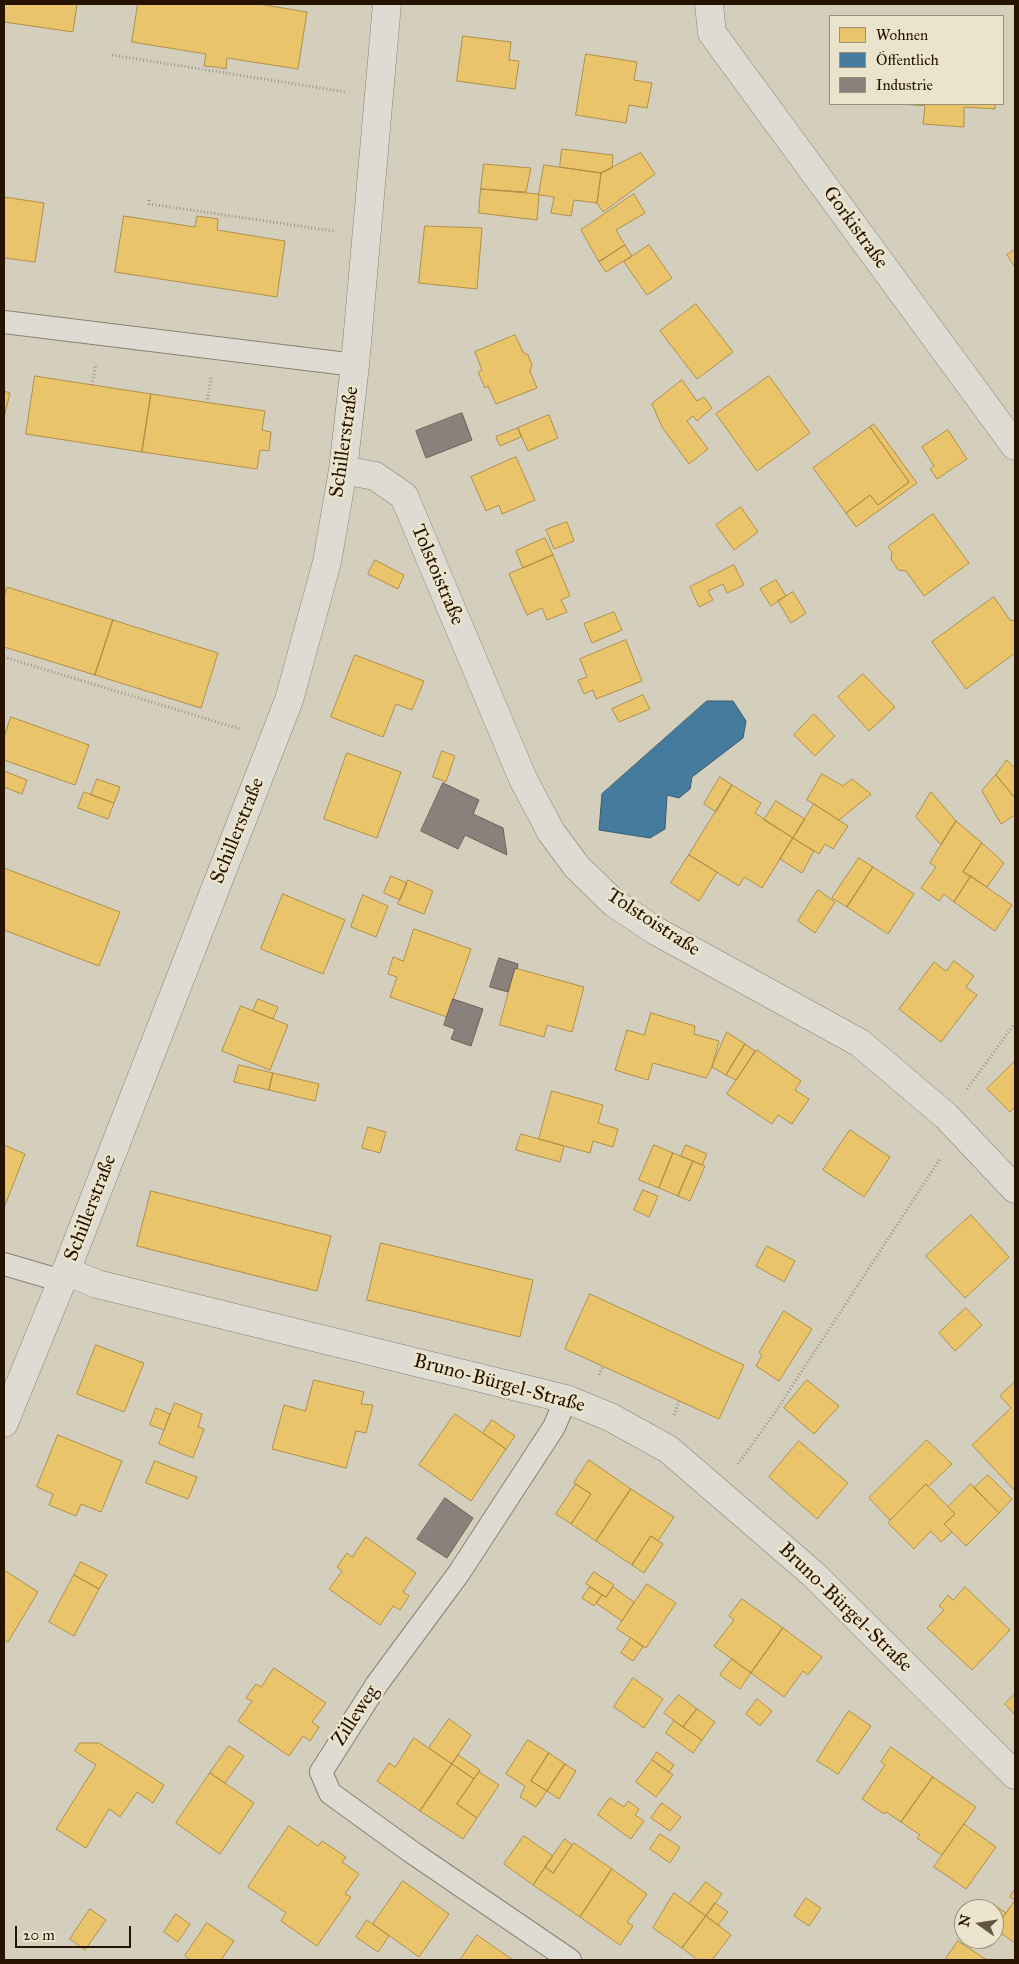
<!DOCTYPE html>
<meta charset="utf-8">
<style>
body{margin:0}
#map{position:relative;width:1019px;height:1964px;overflow:hidden;background:#d4cfbc;font-family:"IM FELL Great Primer",serif}
canvas{display:block}
.frame{position:absolute;inset:0;border:5px solid #281301;pointer-events:none}
.legend{position:absolute;left:829px;top:15px;width:175px;height:90px;box-sizing:border-box;background:#eae4cc;border:1px solid #9c907b;margin:0;padding:6px 9px;list-style:none;font-size:15px;color:#281301}
.legend li{display:flex;align-items:center;gap:10px;height:25px}
.legend b{width:25px;border:1px solid #9c907b}
.north{position:absolute;left:954px;top:1899px;width:50px;height:50px;box-sizing:border-box;background:#eae4cc;border:1px solid #9c907b;border-radius:50%;rotate:283deg;font-size:14px;font-weight:700;line-height:20px;text-align:center;color:#281301}
.north::after{content:'';display:block;margin:auto;width:18px;height:22px;background:#645542;clip-path:polygon(50% 0,100% 100%,50% 72%,0 100%)}
.scale{position:absolute;left:15px;top:1926px;width:116px;height:22px;box-sizing:border-box;border:2px solid #281301;border-top:0;padding-left:6px;font-size:15px;line-height:18px;white-space:nowrap;color:#281301;-webkit-text-stroke:4px #eae4cc;paint-order:stroke}
</style>
<div id="map">
<canvas width="1019" height="1964"></canvas>
<div class="frame"></div>
<ul class="legend">
<li><b style="height:14px;background:#e9c46a"></b>Wohnen</li>
<li><b style="height:14px;background:#457b9d"></b>Öffentlich</li>
<li><b style="height:14px;background:#8a817c"></b>Industrie</li>
</ul>
<div class="north">N</div>
<div class="scale">20 m</div>
</div>
<script>
const ctx = document.querySelector('canvas').getContext('2d');
ctx.lineJoin = 'round';
function fillPath(path, color) { ctx.fillStyle = color; ctx.fill(path, 'evenodd'); }
function stroke(path, color, width, dash) { ctx.strokeStyle = color; ctx.lineWidth = width; ctx.lineCap = dash ? 'butt' : 'round'; ctx.setLineDash(dash || []); ctx.stroke(path); }
function label(font, color, halo, rows, align = 'center') {
  ctx.font = font + ' "IM FELL Great Primer",serif'; ctx.lineWidth = 5; ctx.setLineDash([]); ctx.textBaseline = 'middle'; ctx.strokeStyle = halo; ctx.fillStyle = color; for (const [text, x, y, turn = 0] of rows) {
    ctx.save(); ctx.translate(x, y); ctx.rotate((+turn || 0) * Math.PI / 180); ctx.textAlign = isNaN(turn) ? turn : align; if (halo) ctx.strokeText(text, 0, 0); ctx.fillText(text, 0, 0); ctx.restore();
  }
}
const homes = new Path2D(`
 M4,4H77L73,32L4,22Z
 M138,4H259L307,12L298,69L227,58L226,69L216,67L204,66L206,54L132,42Z
 M463,36L511,42L509,60L519,61L515,89L457,81Z
 M586,54L637,62L634,80L652,83L647,108L629,105L626,123L576,115Z
 M898,104H995V109L964,107V127L923,124L925,106Z
 M562,149L613,155L612,168L601,173L560,167Z
 M641,153L655,174L603,212L597,203L601,173Z
 M484,164L531,168L526,192L481,189Z
 M544,165L601,173L597,203L574,200L571,216L551,213L554,197L540,195L539,194Z
 M481,189L539,194L537,220L479,213Z
 M634,194L645,213L616,230L625,245L599,262L581,230Z
 M4,197L44,203L35,262L4,258Z
 M124,216L195,227L197,216L218,219L217,230L285,241L277,297L115,272Z
 M425,226L482,228L477,289L419,283Z
 M625,245L632,256L606,272L599,262Z
 M649,245L672,278L647,295L624,262Z
 M1015,249V267L1007,255Z
 M696,304L733,352L697,379L660,331Z
 M515,335L523,352L528,355L532,365L530,371L537,388L496,404L488,386L485,388L478,372L482,370L475,352Z
 M35,376L151,394L142,452L26,434Z
 M769,376L810,433L757,471L716,414Z
 M682,380L697,401L704,397L712,408L697,421L693,416L687,421L708,449L689,464L662,427L652,404Z
 M4,391L10,393L4,418Z
 M151,394L265,411L262,430L271,432L269,451L260,450L257,469L142,452Z
 M549,415L558,438L528,451L518,428Z
 M874,424L917,483L856,527L846,513L870,495L878,505L909,482L870,427Z
 M870,427L909,482L878,505L870,495L846,513L813,468Z
 M518,428L521,437L500,446L496,437Z
 M948,430L967,459L937,479L930,469L934,466L922,447Z
 M516,457L535,500L502,514L499,505L486,511L471,477Z
 M741,507L758,532L734,550L716,525Z
 M933,514L969,563L924,596L906,571L898,570L891,559L892,552L888,547Z
 M567,522L574,541L554,549L546,530Z
 M545,538L553,555L523,568L516,551Z
 M553,555L570,596L561,600L567,612L547,620L542,608L527,615L509,574Z
 M375,560L404,575L398,589L368,574Z
 M734,565L744,585L727,593L723,584L708,591L713,600L699,607L690,587Z
 M776,580L786,596L771,606L760,589Z
 M7,587L113,620L95,675L4,647V598Z
 M793,592L806,613L791,623L778,601Z
 M994,597L1010,620L1015,621V653L966,689L932,642Z
 M614,612L622,630L592,643L584,624Z
 M113,620L218,653L201,708L95,675Z
 M626,640L642,681L596,699L593,690L584,694L578,680L587,677L580,659Z
 M355,655L424,681L412,710L396,704L383,737L331,717Z
 M863,674L895,707L869,731L838,697Z
 M643,695L650,709L619,722L612,709Z
 M814,714L835,736L815,756L794,735Z
 M11,717L89,745L75,785L4,760V738Z
 M442,751L455,756L446,782L433,777Z
 M347,753L401,772L377,838L324,819Z
 M1007,760L1013,767L1015,766V798L996,775Z
 M4,771L27,780L22,794L4,787Z
 M822,774L843,786L852,779L871,794L839,820L807,800Z
 M996,775L1015,798V815L1001,824L982,791Z
 M720,777L732,785L716,812L704,804Z
 M97,779L120,787L114,803L91,795Z
 M732,785L761,803L755,813L793,838L762,888L744,877L739,886L689,855Z
 M84,792L114,803L108,819L78,808Z
 M931,792L956,821L941,845L916,817Z
 M776,801L805,819L793,838L764,820Z
 M814,804L848,826L833,849L825,844L819,854L793,838Z
 M956,821L982,843L963,872L971,876L954,902L944,894L939,901L921,888L936,867L930,863Z
 M793,838L814,851L802,873L780,859Z
 M982,843L1004,863L987,887L963,872Z
 M689,855L717,872L699,901L671,883Z
 M859,858L873,867L847,907L832,898Z
 M873,867L914,894L888,934L847,907Z
 M4,868L120,912L99,966L4,930Z
 M391,876L407,883L400,900L384,893Z
 M971,876L1012,905L995,931L954,902Z
 M408,880L433,891L424,914L398,904Z
 M818,890L835,902L815,933L798,921Z
 M283,894L345,920L323,974L261,949Z
 M363,895L388,906L376,937L351,927Z
 M414,929L471,949L447,1017L390,997L397,977L388,974L393,957L403,961Z
 M954,961L974,976L966,987L977,995L941,1042L899,1009L934,962L946,971Z
 M515,968L584,987L572,1032L547,1025L544,1037L500,1025Z
 M258,999L278,1007L273,1019L253,1011Z
 M241,1006L288,1025L270,1070L222,1051Z
 M651,1013L695,1026L694,1034L719,1041L712,1067L706,1078L653,1063L648,1080L615,1070L627,1030L644,1035Z
 M727,1032L745,1044L726,1075L712,1067Z
 M745,1044L755,1051L736,1080L726,1075Z
 M757,1050L801,1081L795,1090L809,1099L792,1124L778,1115L772,1124L727,1094Z
 M1015,1061V1107L1010,1112L987,1089Z
 M239,1065L273,1073L269,1090L234,1082Z
 M273,1073L319,1084L315,1101L269,1090Z
 M552,1091L603,1105L598,1123L618,1129L613,1147L593,1141L590,1153L539,1139Z
 M368,1127L386,1132L380,1153L362,1148Z
 M850,1130L890,1157L864,1197L823,1170Z
 M521,1134L564,1146L560,1162L516,1150Z
 M4,1145L25,1154L4,1208Z
 M654,1145L673,1153L659,1188L639,1180Z
 M686,1145L707,1154L702,1165L681,1156Z
 M673,1153L693,1161L678,1196L659,1188Z
 M693,1161L705,1166L690,1201L678,1196Z
 M643,1190L658,1196L649,1217L634,1210Z
 M151,1191L331,1236L317,1291L137,1246Z
 M971,1215L1009,1257L965,1298L926,1256Z
 M381,1243L533,1280L520,1337L367,1300Z
 M767,1246L795,1261L784,1282L756,1266Z
 M590,1294L744,1365L719,1419L565,1349Z
 M966,1308L982,1325L955,1351L939,1333Z
 M784,1311L812,1329L779,1381L756,1366L762,1355L759,1353Z
 M96,1345L144,1363L124,1412L77,1394Z
 M314,1380L364,1392L361,1404L373,1405L366,1433L356,1431L346,1468L272,1449L284,1405L305,1411Z
 M807,1380L839,1406L814,1434L784,1408Z
 M1015,1382V1491L972,1445L1011,1408L1000,1396Z
 M175,1403L202,1414L198,1427L204,1429L193,1458L159,1444Z
 M156,1408L170,1414L164,1430L150,1425Z
 M455,1414L506,1449L471,1501L419,1465Z
 M492,1420L515,1436L506,1449L483,1433Z
 M58,1435L122,1461L101,1512L81,1504L76,1516L49,1505L53,1494L37,1487Z
 M927,1440L952,1464L928,1487L926,1484L890,1520L869,1498Z
 M799,1441L848,1483L817,1519L769,1477Z
 M589,1460L631,1489L596,1541L571,1524L591,1494L574,1483Z
 M155,1461L197,1477L188,1499L146,1483Z
 M988,1475L1012,1499L999,1513L974,1488Z
 M576,1484L591,1494L571,1524L556,1514Z
 M926,1484L955,1514L944,1524L952,1532L941,1542L931,1531L914,1549L888,1523Z
 M971,1484L999,1513L966,1546L944,1524L955,1514L948,1507Z
 M631,1489L674,1517L658,1541L651,1536L632,1565L596,1541Z
 M651,1536L663,1544L644,1573L632,1565Z
 M366,1537L416,1573L403,1592L409,1596L400,1610L393,1606L380,1625L329,1589L342,1571L337,1567L347,1553L352,1557Z
 M81,1562L107,1575L99,1589L74,1575Z
 M4,1570L38,1592L8,1642L4,1640Z
 M594,1572L614,1585L606,1597L586,1584Z
 M74,1575L99,1589L74,1636L49,1622Z
 M647,1584L676,1603L646,1648L617,1629Z
 M590,1587L602,1595L594,1606L582,1598Z
 M613,1587L634,1602L622,1621L596,1603L602,1595L606,1597Z
 M965,1587L1010,1630L972,1670L927,1628L944,1610L939,1606L948,1595L953,1600Z
 M742,1599L783,1628L751,1673L714,1646L734,1620L729,1616Z
 M783,1628L822,1657L808,1675L803,1671L784,1697L751,1673Z
 M631,1638L643,1647L633,1661L621,1653Z
 M732,1659L751,1673L740,1689L720,1675Z
 M274,1668L326,1703L312,1722L319,1727L310,1741L303,1736L289,1756L238,1721L252,1701L246,1698L256,1684L261,1687Z
 M633,1678L663,1699L644,1728L614,1707Z
 M1015,1694V1715L1005,1704Z
 M679,1695L697,1709L683,1727L664,1713Z
 M757,1699L772,1711L760,1726L746,1714Z
 M697,1709L715,1722L702,1740L683,1727Z
 M849,1711L871,1726L838,1774L817,1761Z
 M449,1719L471,1735L452,1764L429,1748Z
 M674,1721L702,1740L693,1753L666,1733Z
 M414,1738L452,1764L420,1811L377,1781L389,1763L395,1767Z
 M528,1740L549,1753L531,1781L547,1791L536,1807L520,1797L525,1786L506,1774Z
 M80,1743H99L164,1785L153,1803L137,1792L120,1817L109,1809L86,1848L56,1829L96,1765L75,1751Z
 M229,1746L244,1756L225,1783L210,1773Z
 M891,1747L933,1777L901,1822L886,1812L884,1814L862,1799L885,1765L881,1762Z
 M657,1752L674,1765L669,1772L652,1760Z
 M549,1753L565,1764L547,1791L531,1781Z
 M458,1755L480,1770L474,1779L452,1764Z
 M652,1760L673,1775L656,1797L636,1782Z
 M452,1764L474,1779L457,1804L477,1818L463,1839L420,1811Z
 M565,1764L576,1771L559,1799L547,1791Z
 M479,1772L499,1785L477,1818L457,1804Z
 M210,1773L254,1803L220,1854L176,1823Z
 M933,1777L976,1807L942,1855L917,1838L920,1835L901,1822Z
 M610,1798L624,1807L628,1801L639,1809L635,1815L644,1821L631,1839L598,1815Z
 M662,1803L681,1817L670,1831L651,1818Z
 M964,1824L996,1847L966,1889L934,1867Z
 M289,1826L318,1846L322,1841L346,1857L342,1862L359,1874L345,1894L351,1897L317,1946L281,1921L286,1913L248,1887Z
 M660,1834L680,1847L670,1863L650,1849Z
 M524,1836L553,1856L533,1885L504,1864Z
 M565,1839L572,1845L553,1873L545,1867Z
 M574,1843L612,1869L580,1917L533,1885L545,1867L553,1873Z
 M612,1869L647,1894L627,1922L633,1926L620,1945L580,1917Z
 M403,1881L449,1914L419,1957L373,1924Z
 M706,1882L722,1894L706,1916L689,1904Z
 M1015,1889V1943L995,1929L1015,1900L1010,1897Z
 M674,1893L706,1916L682,1948L653,1928Z
 M806,1898L821,1908L809,1926L794,1916Z
 M715,1903L728,1912L718,1925L706,1916Z
 M994,1905L1006,1913L995,1929L994,1909H991Z
 M90,1909L106,1920L85,1950L70,1939Z
 M176,1914L190,1924L178,1942L164,1932Z
 M706,1916L731,1935L712,1960H698L682,1948Z
 M367,1920L389,1936L378,1952L356,1937Z
 M207,1923L234,1941L221,1960H190L185,1956Z
 M477,1935L513,1960H460Z
 M958,1941L987,1960H945Z`);
fillPath(homes, '#e9c46a');
stroke(homes, '#af8f4a', 1);
const public = new Path2D(`
 M707,701H733L746,721L743,738L692,777L690,789L679,798L667,795L665,829L650,838L599,830L602,794Z`);
fillPath(public, '#457b9d');
stroke(public, '#3c5c6e', 1);
const industry = new Path2D(`
 M462,413L472,440L426,458L416,431Z
 M443,783L479,800L473,814L503,828L507,855L465,835L458,849L421,831Z
 M499,958L518,964L517,969L515,968L508,992L490,987Z
 M453,999L483,1009L471,1046L451,1039L455,1029L444,1025Z
 M445,1498L473,1518L447,1558L417,1539Z`);
fillPath(industry, '#8a817c');
stroke(industry, '#6d6057', 1);
const service = new Path2D(`
 M4,322L355,365
 M4,1264L62,1281
 M566,1399L554,1427L459,1573L377,1684L321,1772L330,1793L413,1853L570,1960`);
const minor = new Path2D(`
 M709,4L712,33L1015,446
 M343,470L375,476L404,496L523,779L551,832L577,867L614,903L656,931L860,1043L946,1116L1015,1189
 M66,1271L97,1284L566,1399L610,1417L668,1449L813,1574L1015,1775
 M4,1423L66,1271L289,700L327,562L343,470L355,365L387,4`);
stroke(service, '#888174', 24);
stroke(minor, '#888174', 29);
stroke(new Path2D(`
 M112,55L346,92
 M149,200V204L334,231
 M92,385L96,364
 M207,403L211,378
 M4,657L240,729
 M967,1089L1015,1023
 M599,1375L603,1366
 M674,1415L679,1401
 M738,1464L776,1411L940,1159`), '#9b978e', 3, [1, 2.5]);
stroke(service, '#dedcd2', 22);
stroke(minor, '#dedcd2', 28);
label('20px', '#281301', '#eae4cc', [
 ["Gorkistraße",855,228,54],
 ["Schillerstraße",345,442,-82],
 ["Tolstoistraße",437,575,67],
 ["Schillerstraße",238,831,-68],
 ["Tolstoistraße",653,923,33],
 ["Schillerstraße",91,1208,-69],
 ["Bruno-Bürgel-Straße",499,1384,15],
 ["Bruno-Bürgel-Straße",845,1608,44],
 ["Zilleweg",356,1716,-57]
]);
</script>
